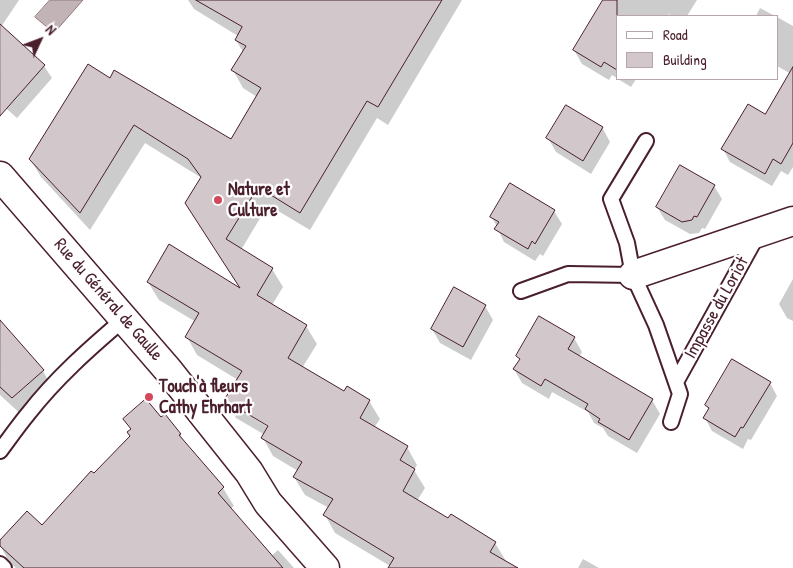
<!DOCTYPE html>
<meta charset="utf-8">
<style>
body{margin:0}
#map{position:relative;width:793px;height:568px;overflow:hidden;background:#fff;font-family:"Patrick Hand",sans-serif}
canvas{display:block}
.legend{position:absolute;left:616px;top:15px;width:162px;height:65px;box-sizing:border-box;background:#fff;border:1px solid #b7a5aa;margin:0;padding:6px 9px;list-style:none;font-size:15px;color:#4a1f2b}
.legend li{display:flex;align-items:center;gap:10px;height:25px}
.legend b{width:25px;border:1px solid #b7a5aa}
.north{position:absolute;left:15px;top:15px;width:50px;height:50px;-webkit-text-stroke:4px #fff;paint-order:stroke;rotate:47deg;font-size:14px;font-weight:700;line-height:20px;text-align:center;color:#4a1f2b}
.north::after{content:'';display:block;margin:auto;width:18px;height:22px;background:#4a1f2b;clip-path:polygon(50% 0,100% 100%,50% 72%,0 100%)}
</style>
<div id="map">
<canvas width="793" height="568"></canvas>
<ul class="legend">
<li><b style="height:6px;background:#fff"></b>Road</li>
<li><b style="height:14px;background:#d2c7cb"></b>Building</li>
</ul>
<div class="north">N</div>
</div>
<script>
const ctx = document.querySelector('canvas').getContext('2d');
ctx.lineJoin = 'round';
function fillPath(path, color) { ctx.fillStyle = color; ctx.fill(path, 'evenodd'); }
function stroke(path, color, width, dash) { ctx.strokeStyle = color; ctx.lineWidth = width; ctx.lineCap = dash ? 'butt' : 'round'; ctx.setLineDash(dash || []); ctx.stroke(path); }
function label(font, color, halo, rows, align = 'center') {
  ctx.font = font + ' "Patrick Hand",sans-serif'; ctx.lineWidth = 4.5; ctx.setLineDash([]); ctx.textBaseline = 'middle'; ctx.strokeStyle = halo; ctx.fillStyle = color; for (const [text, x, y, turn = 0] of rows) {
    ctx.save(); ctx.translate(x, y); ctx.rotate((+turn || 0) * Math.PI / 180); ctx.textAlign = isNaN(turn) ? turn : align; if (halo) ctx.strokeText(text, 0, 0); ctx.fillText(text, 0, 0); ctx.restore();
  }
}
const water = new Path2D(`
 M50,0H83L54,33L35,17Z`);
fillPath(water, '#c1b3b6');
stroke(water, '#91787e', 1);
fillPath(new Path2D(`
 M0,0H19L1,27L44,66L52,78L17,118L0,103Z
 M188,0H462L388,125L377,118L310,230L268,205L241,250L272,269L283,287L272,305L306,326L317,344L302,368L345,393L369,401L380,419L374,428L407,447L417,465L414,470L425,488L417,501L449,520L495,543L506,561L504,568H389L390,566L335,533L325,515L329,508L305,495L294,477L298,471L273,456L263,438L265,435L236,418L226,400L238,380L197,355L187,337L196,322L159,300L148,282L242,290L186,203L202,179L200,177L145,143L90,230L41,177L30,159L110,79L231,141L257,97L243,88L233,70L243,52L236,40L238,36L194,9ZM240,407L274,428L273,430L240,410Z
 M615,0H697L687,16H672L669,14L668,16H617V78L612,75L609,80L582,64L574,50Z
 M760,8L775,16H756Z
 M777,17L793,26V75L777,66Z
 M618,79H636L631,87Z
 M793,84V167L788,175L781,171L772,186L730,162L723,149L765,116Z
 M602,127L610,142L591,174L556,152L548,138Z
 M714,186L722,199L705,229L702,228L699,233L690,234L665,220L657,207Z
 M554,211L562,224L543,256L540,254L535,261L504,242L492,217Z
 M793,279V321L787,318L779,304Z
 M485,306L493,320L471,360L440,343L432,329Z
 M0,322L43,371L54,391L24,417L0,395Z
 M574,338L582,352L579,357L652,400L660,414L637,453L608,436L603,428L594,423L588,412L552,392L549,399L522,383L514,369L520,360L517,356Z
 M770,383L777,396L751,440L748,439L743,449L712,431L705,418L709,410L706,405Z
 M125,419H161L180,434L187,446L223,488L234,506L230,509L245,568H16L9,562L0,545V542L42,526L94,475L131,437V430Z
 M278,550L294,568H258Z
 M583,559L599,568H578Z`), '#0003');
const building = new Path2D(`
 M196,0H442L378,107L367,101L300,213L258,187L226,239L273,268L257,295L307,325L288,358L344,391L347,386L370,400L360,418L408,446L400,460L415,469L403,491L448,518L451,514L496,542L490,552L518,568H388L394,558L323,515L333,499L293,477L302,462L261,438L268,426L224,400L242,371L185,337L199,313L147,282L169,244L240,288L185,203L201,177L188,159L134,125L80,213L29,159L88,64L110,78L114,70L231,139L261,88L231,70L246,46L235,40L242,27Z
 M603,0H617V70L604,62L601,67L573,50Z
 M0,24L45,65L0,116Z
 M793,67V143L781,164L773,159L765,174L721,149L748,104L765,114Z
 M566,105L603,127L583,161L546,138Z
 M680,165L715,185L697,217L694,216L692,220L682,222L656,207Z
 M510,183L555,210L535,244L532,241L528,249L494,229L499,222L490,217Z
 M454,287L486,305L463,347L431,329Z
 M539,316L575,337L568,349L653,399L629,440L598,422L600,419L585,409L588,404L545,379L541,386L513,369L520,359L516,356Z
 M0,320L44,370L12,398L0,387Z
 M732,359L771,382L743,428L741,427L735,437L703,418L709,408L705,405Z
 M146,399L161,417L165,414L181,434L179,435L224,487L218,493L283,568H24L0,546V540L27,511L42,525L91,471L94,473L130,436L127,432L131,429L123,419Z`);
fillPath(building, '#d2c7cb');
stroke(building, '#4a1f2b', 1);
const lane = new Path2D(`
 M646,141L611,199L627,243L633,275L656,325L680,394L671,422
 M521,291L568,274L633,275
 M676,382L758,234
 M0,451C9,439 18,426 28,414C56,378 90,348 124,319
 M0,564L4,568`);
const street = new Path2D(`
 M633,275L793,221`);
const secondary = new Path2D(`
 M0,176L168,370L249,472L268,503L325,568`);
stroke(lane, '#4a1f2b', 18);
stroke(street, '#4a1f2b', 31);
stroke(secondary, '#4a1f2b', 31);
stroke(lane, '#fff', 14);
stroke(street, '#fff', 28);
stroke(secondary, '#fff', 28);
for (const [x, y, r, color] of [
 [218,200,5,"#d1495b"],
 [149,397,5,"#d1495b"]
]) { const dot = new Path2D(); dot.arc(x, y, r, 0, 2 * Math.PI); ctx.fillStyle = color; ctx.fill(dot); stroke(dot, '#fff', 2); }
label('bold 18px', '#4a1f2b', '#fff', [
 ["Nature et",228,190],
 ["Culture",228,211],
 ["Touch'à fleurs",159,387],
 ["Cathy Ehrhart",159,408]
], 'left');
label('18px', '#4a1f2b', '#fff', [
 ["Rue du Général de Gaulle",108,300,49],
 ["Impasse du Loriot",717,308,-61]
]);
</script>
